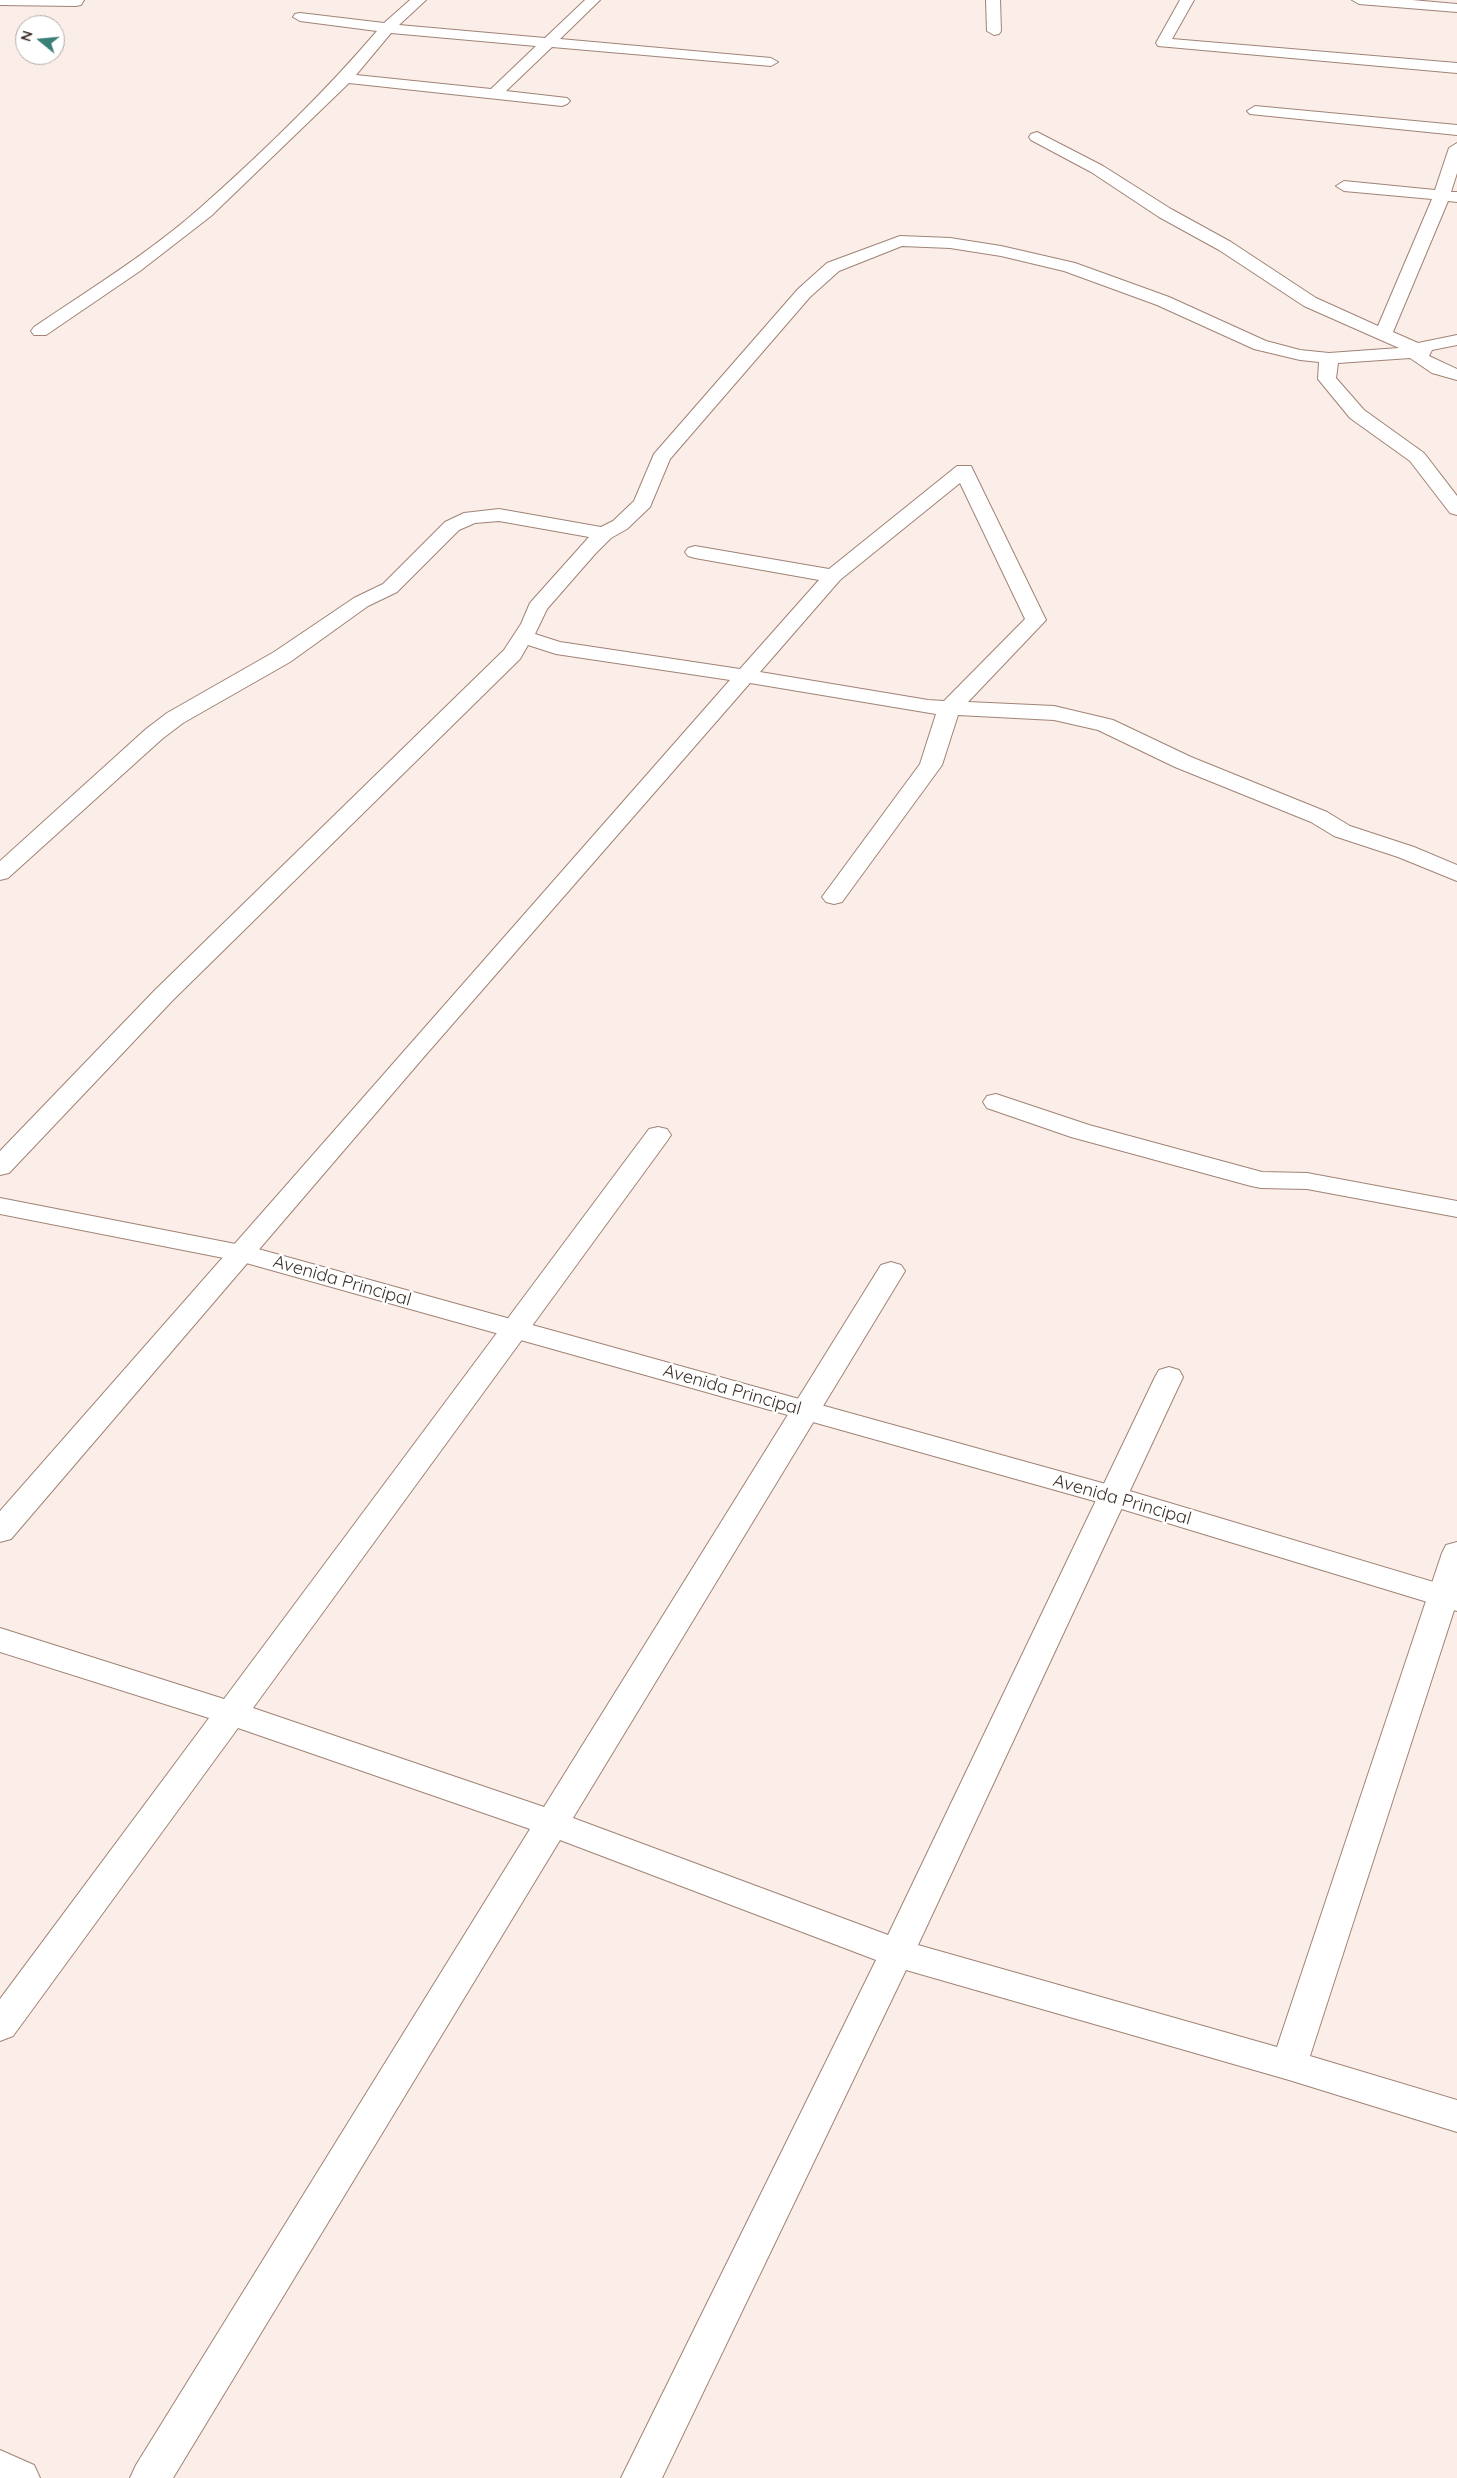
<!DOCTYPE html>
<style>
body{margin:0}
#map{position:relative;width:1457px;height:2478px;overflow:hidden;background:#fbeee8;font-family:Quicksand,sans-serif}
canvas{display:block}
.north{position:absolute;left:15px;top:15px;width:50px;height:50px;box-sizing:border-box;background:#fff;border:1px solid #b1acaa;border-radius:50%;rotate:287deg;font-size:14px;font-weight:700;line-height:20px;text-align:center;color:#3d302b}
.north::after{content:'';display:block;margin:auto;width:18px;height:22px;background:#397f76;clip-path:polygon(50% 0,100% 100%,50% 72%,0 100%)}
</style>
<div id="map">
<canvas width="1457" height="2478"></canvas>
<div class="north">N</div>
</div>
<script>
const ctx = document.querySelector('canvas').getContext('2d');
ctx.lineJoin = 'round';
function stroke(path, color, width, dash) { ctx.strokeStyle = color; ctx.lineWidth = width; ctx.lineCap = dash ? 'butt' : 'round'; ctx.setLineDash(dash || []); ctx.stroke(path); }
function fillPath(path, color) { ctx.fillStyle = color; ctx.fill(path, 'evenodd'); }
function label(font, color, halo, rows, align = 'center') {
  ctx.font = font + ' Quicksand,sans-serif'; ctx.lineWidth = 5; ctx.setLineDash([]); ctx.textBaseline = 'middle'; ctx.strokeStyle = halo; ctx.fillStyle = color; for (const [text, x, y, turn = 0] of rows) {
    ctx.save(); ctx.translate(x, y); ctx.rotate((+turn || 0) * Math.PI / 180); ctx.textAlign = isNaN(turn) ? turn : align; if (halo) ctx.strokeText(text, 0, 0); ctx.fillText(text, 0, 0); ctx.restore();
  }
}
const minor = new Path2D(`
 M0,0H84L81,5L76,6L0,5Z
 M410,0H426L399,25L545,38L585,0H600L560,39L771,58L778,62L771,66L552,47L506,91L567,98L570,101L567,104L562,106L349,83L211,216L140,271L46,335H34L31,331L34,327C90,289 149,253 200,208C261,154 324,93 377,31L300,21L293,17L295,14L300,13L384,23ZM391,33L536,46L491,89L356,75Z
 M986,0H1000L1001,31L999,34L994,35L987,31Z
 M1180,0H1194L1172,39L1457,63V73L1158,46L1156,43Z
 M1352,0H1412L1457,4V12L1359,4Z
 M1255,106L1457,125V135L1250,114L1247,111Z
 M1037,132L1103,166L1171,209L1231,242L1316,298L1378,326L1432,199L1344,191L1336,186L1344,181L1435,190L1449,148L1457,143V173L1451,192H1457V202L1448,201L1393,332L1418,343L1457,335V345L1432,350L1429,356L1457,369V380L1432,373L1410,358L1338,363L1336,378L1364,410L1424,453L1457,496V515L1450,513L1410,461L1350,418L1318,379L1319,362L1300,360L1254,349L1157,305L1064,271L1001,256L950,248L902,246L839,271L810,297L670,459L650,507L627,529L611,538L595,554L547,609L535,634L560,642L740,669L819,580L695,558L688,556L685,552L688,548L695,546L829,569L957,466H971L1046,620L968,702L1054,706L1113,720L1191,757L1327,812L1350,826L1414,847L1457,865V881L1398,857L1334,836L1311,822L1175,767L1098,730L1054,720L958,715L942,765L842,902L834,904L826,902L822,897L920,764L936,714L750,683L423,1058L11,1539L0,1542V1511L730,680L556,654L528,645L520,659L173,1000L9,1173L0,1175V1151L155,990L504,650L521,624L530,603L589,537L499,521L475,523L459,530L397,592L368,606L290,662L183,723L162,739L8,878L0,880V861L146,729L167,713L274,652L354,598L383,584L445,522L464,513L499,509L601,527L613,521L634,501L654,454L798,289L827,263L900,236L950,238L1001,246L1075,263L1169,297L1266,341L1300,350L1329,353L1399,348L1304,306L1219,250L1159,217L1091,172L1031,140L1029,137L1031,134ZM960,483L1025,619L944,701L928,700L760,672L840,580Z
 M996,1094L1089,1125L1262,1172L1307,1173L1457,1201V1217L1307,1189L1261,1188L1251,1186L1071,1137L987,1108L983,1102L987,1096Z
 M658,1127L667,1129L671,1135L667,1141L253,1708L544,1807L881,1265L891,1262L901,1265L905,1271L573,1818L888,1935L1155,1377L1159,1370L1169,1367L1179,1370L1183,1377L918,1945L1277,2047L1442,1553L1446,1545L1457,1542V1601L1310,2056L1457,2100V2132L1289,2080L906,1970L662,2478H621L876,1960L560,1840L173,2478H130L136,2465L530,1829L238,1728L13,2036L0,2041V1999L209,1718L0,1652V1628L224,1699L649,1129Z
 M0,2450L34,2465L40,2478H0Z`);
const tertiary = new Path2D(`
 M0,1198L251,1247L1113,1486L1457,1589V1611L1105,1504L239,1261L0,1214Z`);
stroke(minor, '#a08375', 2);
stroke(tertiary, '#a08375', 2);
fillPath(minor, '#fff');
fillPath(tertiary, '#fff');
label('18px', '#3d302b', '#fff', [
 ["Avenida Principal",342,1281,16],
 ["Avenida Principal",732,1390,16],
 ["Avenida Principal",1122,1500,16]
]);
</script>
